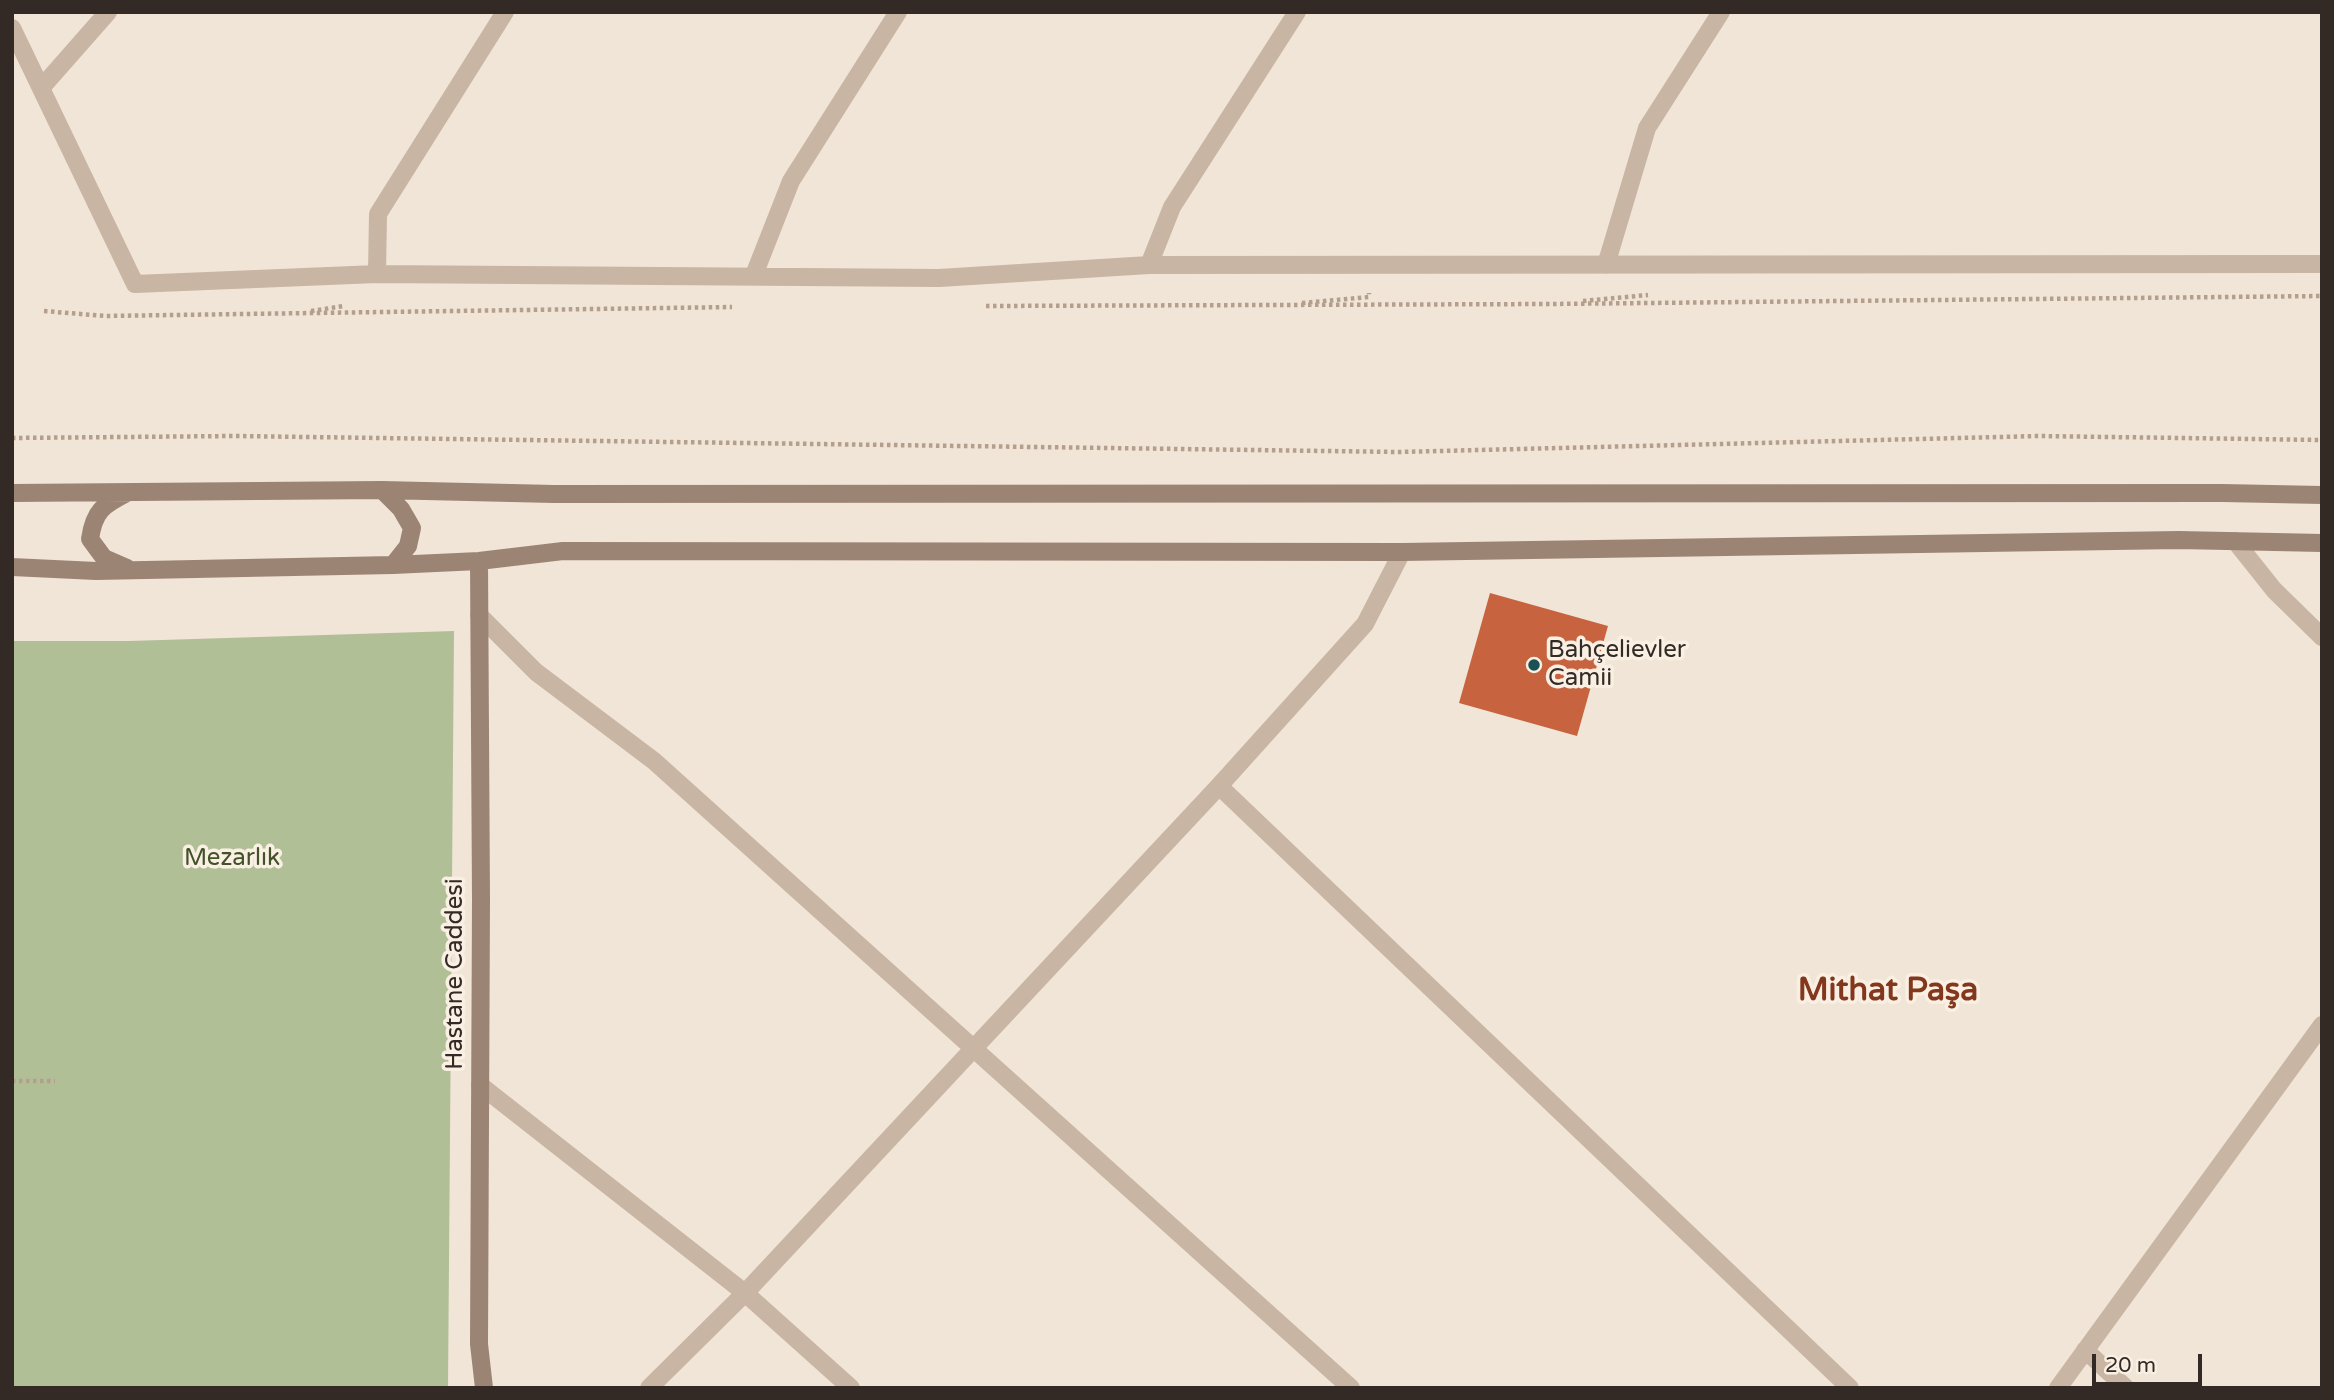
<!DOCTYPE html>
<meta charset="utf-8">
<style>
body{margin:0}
#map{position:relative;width:2334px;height:1400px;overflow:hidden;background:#f1e5d7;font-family:"Varela Round",sans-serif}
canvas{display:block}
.frame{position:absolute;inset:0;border:14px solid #332a25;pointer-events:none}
.scale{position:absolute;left:2092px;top:1354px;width:110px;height:32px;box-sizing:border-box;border:4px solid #332a25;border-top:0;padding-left:9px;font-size:21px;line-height:24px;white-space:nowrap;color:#332a25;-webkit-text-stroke:5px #f9efe3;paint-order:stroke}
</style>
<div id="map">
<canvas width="2334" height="1400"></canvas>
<div class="frame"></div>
<div class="scale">20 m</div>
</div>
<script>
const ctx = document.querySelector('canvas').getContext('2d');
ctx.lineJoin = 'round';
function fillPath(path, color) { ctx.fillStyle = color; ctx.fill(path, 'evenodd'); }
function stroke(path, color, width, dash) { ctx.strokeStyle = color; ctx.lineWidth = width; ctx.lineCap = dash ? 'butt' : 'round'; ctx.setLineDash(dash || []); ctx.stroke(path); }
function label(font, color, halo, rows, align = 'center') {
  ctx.font = font + ' "Varela Round",sans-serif'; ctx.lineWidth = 7; ctx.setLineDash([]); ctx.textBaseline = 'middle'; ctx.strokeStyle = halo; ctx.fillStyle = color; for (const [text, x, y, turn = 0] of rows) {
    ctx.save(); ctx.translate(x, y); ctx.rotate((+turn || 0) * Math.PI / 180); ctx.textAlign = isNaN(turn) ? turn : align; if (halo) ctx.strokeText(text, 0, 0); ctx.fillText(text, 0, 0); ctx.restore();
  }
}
fillPath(new Path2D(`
 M454,631L448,1388H12V641H129Z`), '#b1bf97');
fillPath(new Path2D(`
 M1490,593L1608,626L1577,736L1459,703Z`), '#c7633f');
stroke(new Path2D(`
 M1583,301L1648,295
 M1302,303L1369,297V293
 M986,306L1551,304L2322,296
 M44,311L105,316L732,307
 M311,311L344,306
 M12,438L234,436L1399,452L2039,436L2322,440
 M12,1081H55`), '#b49f8d', 4.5, [3.5, 3.5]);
stroke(new Path2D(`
 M12,28L135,284L377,274L939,278L1149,265L2322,264
 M42,87L108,12
 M1149,265L1172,207L1297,12
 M1606,265L1647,128L1721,12
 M377,274L378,214L505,12
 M754,275L791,181L898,12
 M2235,541L2274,590L2322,637
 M479,615L536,672L654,761L1351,1388
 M1219,786L1850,1388
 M480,1085L745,1293L851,1388
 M2085,1350L2126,1388
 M649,1388L745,1293L1219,786L1365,624L1402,552
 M2058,1388L2322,1025`), '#c8b5a3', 18);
stroke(new Path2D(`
 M382,490L401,509L412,528L408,546L393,565
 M12,493L382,490L554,494L2222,493L2322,495
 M127,493C103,505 94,511 90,539L104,558L127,568
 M479,561L481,900L479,1344L484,1388
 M12,567L96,571L393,565L479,561L563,551L1402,552L2179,540L2322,543`), '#9c8475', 18);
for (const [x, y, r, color] of [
 [1534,665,7,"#1b5055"]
]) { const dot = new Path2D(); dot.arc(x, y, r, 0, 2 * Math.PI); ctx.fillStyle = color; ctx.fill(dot); stroke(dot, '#f9efe3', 2.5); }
label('24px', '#332a25', '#f9efe3', [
 ["Bahçelievler",1548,651],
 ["Camii",1548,679]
], 'left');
label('24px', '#425229', '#f9efe3', [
 ["Mezarlık",232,859]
]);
label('24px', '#332a25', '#f9efe3', [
 ["Hastane Caddesi",456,974,-90]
]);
label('bold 32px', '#83381e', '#f9efe3', [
 ["Mithat Paşa",1888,992]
]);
</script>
